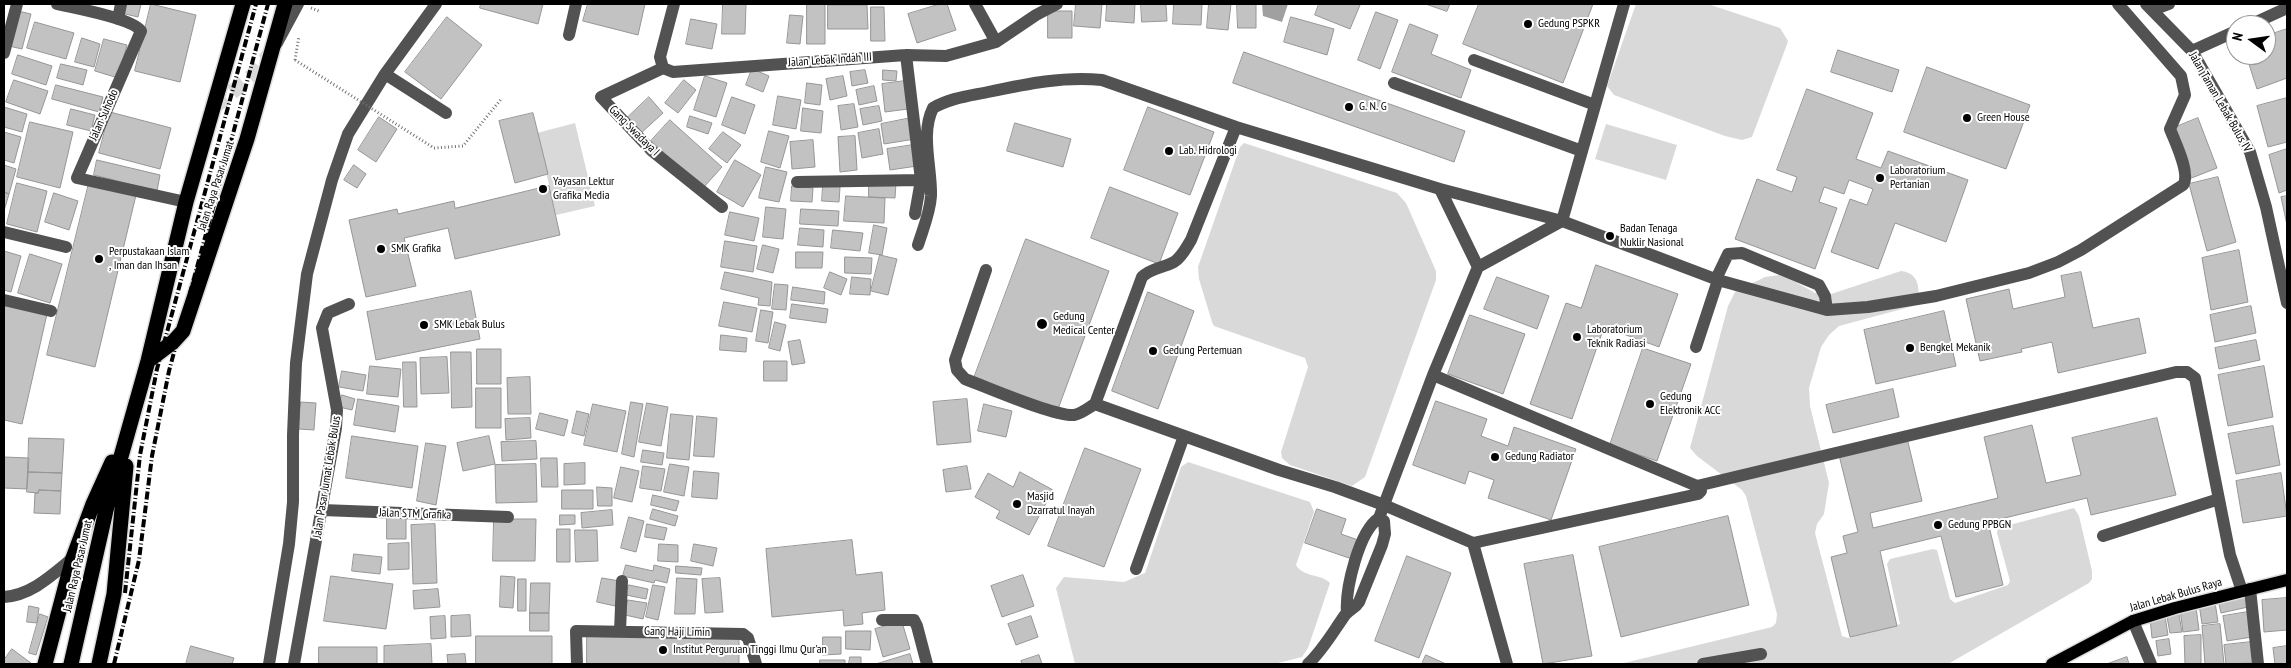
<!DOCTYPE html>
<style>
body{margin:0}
#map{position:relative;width:2291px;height:668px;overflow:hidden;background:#fff;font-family:"PT Sans Narrow",sans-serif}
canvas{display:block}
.frame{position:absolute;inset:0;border:5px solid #000;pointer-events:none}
.north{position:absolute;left:2226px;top:15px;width:50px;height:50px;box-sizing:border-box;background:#fff;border:1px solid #999;border-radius:50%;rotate:284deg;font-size:14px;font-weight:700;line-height:20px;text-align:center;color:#000}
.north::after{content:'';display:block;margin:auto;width:18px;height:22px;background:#000;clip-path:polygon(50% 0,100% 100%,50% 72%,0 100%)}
</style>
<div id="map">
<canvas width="2291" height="668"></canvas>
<div class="frame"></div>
<div class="north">N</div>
</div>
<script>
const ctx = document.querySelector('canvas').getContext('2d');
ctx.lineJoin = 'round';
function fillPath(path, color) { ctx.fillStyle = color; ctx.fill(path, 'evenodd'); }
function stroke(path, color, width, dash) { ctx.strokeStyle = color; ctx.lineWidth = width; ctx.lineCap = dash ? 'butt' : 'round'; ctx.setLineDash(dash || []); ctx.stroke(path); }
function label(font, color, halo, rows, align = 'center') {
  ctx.font = font + ' "PT Sans Narrow",sans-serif'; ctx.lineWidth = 4; ctx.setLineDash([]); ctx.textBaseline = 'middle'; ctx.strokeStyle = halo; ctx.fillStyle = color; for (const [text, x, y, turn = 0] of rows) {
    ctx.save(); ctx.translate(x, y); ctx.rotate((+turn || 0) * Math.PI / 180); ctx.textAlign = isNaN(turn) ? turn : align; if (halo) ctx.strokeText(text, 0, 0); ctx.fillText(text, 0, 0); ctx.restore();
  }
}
fillPath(new Path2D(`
 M1636,4H1708L1780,28L1788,41L1786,47L1752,137L1742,140L1725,136L1614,95L1607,86Z
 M575,123L595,206L556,215L537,133Z
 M1606,124L1677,145L1666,180L1595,159Z
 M1244,143L1397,193L1406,203L1436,271V280L1365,477L1352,486L1290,465L1282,458L1281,452L1308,367L1305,358L1214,326L1212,322L1199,279L1198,267L1240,147Z
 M1901,271C1920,273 1920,290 1917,305L1839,326L1829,335L1821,347L1809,388L1810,406L1829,483L1824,514L1817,524L1815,533L1842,636L1848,638L1900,624L1887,564L1890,559L1933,549L1937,550L1950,599L1955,603L2008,585L2010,581L1997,533L1998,528L2074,508L2079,516L2092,571V579L2089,583L1948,664H1620L1772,627L1776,623L1777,614L1746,496L1742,490L1697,456L1690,448L1728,306L1735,292L1765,277L1780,275L1787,277L1815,293L1828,295Z
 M1188,462L1310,502L1314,512L1296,565C1302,577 1322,574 1330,583L1308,648L1302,657L1274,664H1075L1056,588L1064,577L1124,582L1145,573L1181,467Z`), '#d9d9d9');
fillPath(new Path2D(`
 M1262,4H1288L1282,22L1263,16Z`), '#a0a0a0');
const building = new Path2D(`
 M123,4H141L138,17L121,13Z
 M151,4L196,15L180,82L135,71Z
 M481,4H543L538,24L480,8Z
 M588,4H645L638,35L583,21Z
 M723,4H746L745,34H722Z
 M807,4H825V44H807Z
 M940,4H947L956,30L917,43L908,14Z
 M1076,4H1102L1100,28L1074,26Z
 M1107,4H1135L1134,23L1106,21Z
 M1141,4H1166L1167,21L1142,22Z
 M1174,4H1202L1201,25L1173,24Z
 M1209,4H1231L1228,30L1207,28Z
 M1237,4H1256V28H1238Z
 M1319,4H1357L1360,5L1350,29L1315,15Z
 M1426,4H1450L1447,11Z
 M1479,4H1593L1563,83L1463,44Z
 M828,5H867L868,29H828Z
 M871,7H884L885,41H871Z
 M18,11L31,14L22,49L9,46Z
 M1048,11H1072V38H1048Z
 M1376,12L1398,20L1380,69L1358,60Z
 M790,15L803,16L800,44L787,43Z
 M447,17L482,45L441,99L405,72Z
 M1291,17L1334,29L1327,55L1284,42Z
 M691,19L717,24L712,49L686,44Z
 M35,22L74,33L66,59L27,48Z
 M1410,24L1438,35L1431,54L1471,70L1461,98L1392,72Z
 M2287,29V78L2257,89L2246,55H2266V36Z
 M82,38L100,44L94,67L75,62Z
 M104,39L127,45L118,78L95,71Z
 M1838,50L1899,70L1892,92L1831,72Z
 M1244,52L1465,131L1454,162L1233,83Z
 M18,55L52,66L46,85L12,74Z
 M61,64L87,70L83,85L57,78Z
 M1927,67L2030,105L2006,169L1904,132Z
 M752,69L769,76L763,92L746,85Z
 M865,70L868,83L852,86L850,72Z
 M883,70L897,71L896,81L883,80Z
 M705,76L727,83L716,117L694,110Z
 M843,76L847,96L830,100L826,79Z
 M14,80L48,91L40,114L6,102Z
 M684,80L696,90L678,113L665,103Z
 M905,81L908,109L885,112L882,84Z
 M807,83L822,85L820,105L805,103Z
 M56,85L103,97L99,112L52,99Z
 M874,86L877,101L859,105L856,90Z
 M1807,89L1873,113L1856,159L1881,168L1888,151L1968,180L1946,242L1895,223L1878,269L1831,252L1850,199L1867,205L1873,189L1849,180L1844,194L1824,187L1819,202L1837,208L1815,269L1735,239L1757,179L1792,192L1797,177L1777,170Z
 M778,96L801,100L796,129L773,125Z
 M649,97L663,113L640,134L626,119Z
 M732,97L755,105L745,134L722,125Z
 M2287,98V142L2268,147L2257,106Z
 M854,104L858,127L841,130L838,106Z
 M879,106L882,121L863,125L860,109Z
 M4,107L27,114L22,132L4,127Z
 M1148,107L1214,132L1190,195L1124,170Z
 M803,108L823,111L821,133L801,131Z
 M71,109L95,115L91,131L67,125Z
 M110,112L171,128L160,169L99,153Z
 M533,113L548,174L515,183L499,121Z
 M690,116L712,123L708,134L687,127Z
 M379,117L397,129L376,162L358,150Z
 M911,118L915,139L884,144L881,124Z
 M2198,118L2217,168L2189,179L2171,129Z
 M670,120L722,167L703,188L651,141Z
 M30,122L73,132L60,188L17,177Z
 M1015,123L1071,139L1063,167L1007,151Z
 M879,129L883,154L862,158L858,133Z
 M769,131L789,136L780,168L761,162Z
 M4,132L21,137L14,163L4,160Z
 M723,132L741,145L727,163L709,149Z
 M855,136L857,170L840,172L838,137Z
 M813,140L815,167L792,169L790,142Z
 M913,145L917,166L890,170L887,149Z
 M2287,149V190L2279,193L2269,155Z
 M97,160L160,175L157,191L94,175Z
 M735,160L761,175L743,207L717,192Z
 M4,165L16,169L9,194L4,192Z
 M354,165L366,174L357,188L344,180Z
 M766,167L787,172L779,202L759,198Z
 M2218,177L2236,242L2207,251L2189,184Z
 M869,182L896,183L895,198L869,197Z
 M17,183L47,191L37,232L7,224Z
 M89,183L136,195L95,367L47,355Z
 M549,186L560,235L455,259L448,228L404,238L416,286L366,297L349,220L397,209L398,214L454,201L455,208Z
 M792,186L813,188L812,202L791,201Z
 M823,186L840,187L839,202L822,201Z
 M1110,187L1178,213L1159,264L1091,238Z
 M4,192L9,194L4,211Z
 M54,193L78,201L69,230L45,222Z
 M846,196L885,198L884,223L844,221Z
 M2287,196V225L2281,197Z
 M766,207L786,209L783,239L763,237Z
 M801,209L839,211L838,226L800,224Z
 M730,212L759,218L754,241L725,235Z
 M874,225L887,228L882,255L869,253Z
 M800,228L824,230L823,247L798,245Z
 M833,230L863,233L860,251L831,248Z
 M1026,239L1109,271L1058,409L974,378Z
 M725,241L757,246L753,272L721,267Z
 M763,245L779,249L773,273L757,269Z
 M2239,250L2248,302L2211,310L2202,258Z
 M4,251L21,256L11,292L4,290Z
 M796,252H823L822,268H796Z
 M30,254L62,264L50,303L18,293Z
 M880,255L897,259L888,295L871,291Z
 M845,257L872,258L871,274L845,273Z
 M1596,265L1678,294L1659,347L1604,327L1572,419L1530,404L1566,303L1581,308Z
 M725,272L772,282L770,306L758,305L759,298L721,289Z
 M830,272L847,279L841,295L824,288Z
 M2081,272L2093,328L2139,318L2146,353L2058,373L2052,342L2021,349L2022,352L1980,361L1966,299L2009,289L2013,309L2065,297L2061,276Z
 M852,277L871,279L870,295L850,294Z
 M1497,277L1549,296L1537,329L1484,309Z
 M775,284L788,285L786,310L772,309Z
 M793,287L825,292L824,304L791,300Z
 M471,291L480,339L376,360L367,312Z
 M1148,292L1194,311L1158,409L1112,391Z
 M724,302L757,308L752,332L719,326Z
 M4,304L47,314L22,424L4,420Z
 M792,304L828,309L826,323L790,318Z
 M2251,306L2256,333L2215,342L2210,315Z
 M761,310L773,312L768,343L756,341Z
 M1944,311L1956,366L1876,384L1864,330Z
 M1470,315L1525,334L1503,394L1448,374Z
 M775,322L786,325L780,351L769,348Z
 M721,335L747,338L746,352L720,350Z
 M800,340L805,363L792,365L788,342Z
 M2256,340L2260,360L2219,369L2215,348Z
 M1643,348L1691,364L1657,461L1610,445Z
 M477,349H501V384H477Z
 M451,352H471L472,407L452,408Z
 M447,357L449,393L421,394L420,358Z
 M764,361H787V381H764Z
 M403,362H416L417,407H404Z
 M370,366L401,369L398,397L367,394Z
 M2264,366L2273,417L2228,426L2218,375Z
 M342,371L366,375L363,391L339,387Z
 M530,377L531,414H508L507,378Z
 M476,388H501V428H476Z
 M1893,389L1899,417L1833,433L1826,405Z
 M342,395L355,399L352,410L339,407Z
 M358,399L399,406L395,432L354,425Z
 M967,399L971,442L937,445L933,402Z
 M1436,401L1487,419L1481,436L1508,446L1514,427L1576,449L1551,520L1488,498L1494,480L1469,471L1465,484L1413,465Z
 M301,402L316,403L314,430L299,429Z
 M631,402L643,404L634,457L622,454Z
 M647,403L668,407L661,446L639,442Z
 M593,404L626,411L617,452L584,445Z
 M984,404L1012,411L1006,437L978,431Z
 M577,411L589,414L584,436L572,433Z
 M540,413L568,420L564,436L536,429Z
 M671,414L693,416L689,460L667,458Z
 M697,416L717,418L714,457L694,456Z
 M530,418L531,438L506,440L505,419Z
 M2157,418L2176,495L2091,515L2087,498L1988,522L2003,585L1956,597L1941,536L1880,551L1897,626L1850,637L1831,557L1847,553L1843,536L1858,532L1839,455L1907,438L1922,501L1870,513L1873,528L1998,498L1984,437L2032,425L2046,483L2081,475L2072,438Z
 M2273,426L2280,465L2236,474L2228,434Z
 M352,436L418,446L412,488L346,478Z
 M489,436L495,464L463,471L457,443Z
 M29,438L64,439L62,473L28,472Z
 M536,441L537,459L502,461L501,442Z
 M426,443L446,446L436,505L417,501Z
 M1085,448L1141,469L1104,567L1048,546Z
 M643,450L664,453L662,465L641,462Z
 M4,457L29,458L27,489L4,488Z
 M541,458H557L558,487H542Z
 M585,463V484L564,485V464Z
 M536,464L537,502L496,503L495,465Z
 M670,464L689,467L684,496L664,492Z
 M643,466L665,469L661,491L640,488Z
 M967,466L971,489L946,492L943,470Z
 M621,467L639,471L632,502L614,498Z
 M694,471L719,473L717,499L692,497Z
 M28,472L62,473L61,491L39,490L38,493L27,492Z
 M1020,472L1053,490L1029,535L996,518L1000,511L975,497L988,473L1013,487Z
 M2281,473L2287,516L2243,523L2236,481Z
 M597,487L612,488V506H598Z
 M39,490L61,491L60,514L34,513L35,493H38Z
 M562,490H593V509H562Z
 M653,495L679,501L676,511L651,505Z
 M653,509L678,516L675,526L650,519Z
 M1317,509L1346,519L1341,534L1361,541L1355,560L1305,543Z
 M612,510L613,525L582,528L581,513Z
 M560,515H575V524L560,525Z
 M1728,516L1749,605L1621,637L1599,547Z
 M387,517H406V539H387Z
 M629,517L644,521L636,552L621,548Z
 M494,519H536L535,561H493Z
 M435,524L437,583L413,584L411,525Z
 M647,524L667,528L664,540L645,537Z
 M557,529H570V562H557Z
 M575,530H597L598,561L576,562Z
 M852,540L856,575L882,572L885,610L862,613L863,624L844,626L843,610L772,617L766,549Z
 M409,543V569L388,570V544Z
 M659,544L678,545V562L658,561Z
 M694,544L717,548L713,566L691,561Z
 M354,554L382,557L380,574L352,571Z
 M1573,555L1592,656L1543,664L1524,564Z
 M1407,556L1451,573L1419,658L1375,641Z
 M626,565L653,571L654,565L670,569L667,583L655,580L654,583L623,576Z
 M676,566L702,568L701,575L676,573Z
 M1023,575L1034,606L1002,617L991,586Z
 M331,576L393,584L386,629L324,621Z
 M501,576L515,577L513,608L500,607Z
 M602,578L620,581L615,606L597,602Z
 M677,578L697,579L695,614H675Z
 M720,578L723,612L705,613L702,579Z
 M518,579H526V611H518Z
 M531,583H550L549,613H530Z
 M629,585L648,589L646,599L626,595Z
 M653,585L665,587L658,620L646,617Z
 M438,589L440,607L414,609L413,591Z
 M2245,594L2248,607L2221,613L2218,600Z
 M2287,598V630L2264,632L2262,600Z
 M628,600L647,603L643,619L625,615Z
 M2215,602L2218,622L2202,624L2199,604Z
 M29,606L39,608L37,623L27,622Z
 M2196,607L2199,630L2183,632L2180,609Z
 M2248,612L2252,637L2227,641L2223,616Z
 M530,613H549V631H530Z
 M40,614L48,617L36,655L29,653Z
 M470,615L471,636L451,637V616Z
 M2179,615L2182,632L2170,633L2167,617Z
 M445,616L446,638L431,639L430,617Z
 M1031,616L1038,637L1016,645L1008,624Z
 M2165,616L2168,635L2152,638L2150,618Z
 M902,622L910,649L883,657L875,629Z
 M2220,624L2224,664H2205L2202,626Z
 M846,631H871L870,650L846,649Z
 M587,635L739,636V664H587Z
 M2201,635V664H2185L2184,636Z
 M476,636H552V664H476Z
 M823,637H841V654L823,655Z
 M2169,639L2171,654L2158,656L2156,641Z
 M2251,642L2253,663L2226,664L2224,645Z
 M431,644L432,664H384V646Z
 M191,646L234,658L232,664H186Z
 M2287,646V664H2275L2273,648Z
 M319,647H377V664H319Z
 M12,649L31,663L30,664H4V660Z
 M465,654L466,664H448L447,655Z
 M910,654L913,664H876Z
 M1039,655L1042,664H1022L1021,661Z
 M1426,655L1446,664H1422Z
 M850,657H861V664H849Z
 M2127,657L2129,664H2107Z
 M820,660H845V664H820Z`);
fillPath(building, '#c2c2c2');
stroke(building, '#969696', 1);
stroke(new Path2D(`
 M214,107L253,75L272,51`), '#d9d9d9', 15, [15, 8]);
const major = new Path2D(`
 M2052,664L2133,621L2175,608L2287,580`);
const highway = new Path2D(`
 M148,361L173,342L183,331L247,139L285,4
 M45,664L73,558L93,504L112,462
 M71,664L107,506L148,361L186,202L243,4
 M99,664L114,594L126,466`);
stroke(major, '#dbdbdb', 15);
stroke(highway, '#dbdbdb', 18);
stroke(new Path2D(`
 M311,8L319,11
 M295,60L299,36
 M434,148L463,146L502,98`), '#747474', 3, [1, 2.5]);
stroke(new Path2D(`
 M57,4C74,8 132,18 141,31L77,178L186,202
 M975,4L996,42
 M2146,4L2192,51L2250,152L2266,207L2287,303
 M2153,10L2169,4
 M118,19L121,4
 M2250,25L2287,8
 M569,35L576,4
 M277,43L298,4
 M2192,51L2236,31
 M4,53L17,4
 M906,55L921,180L915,214
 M1474,60L1595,105
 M663,68L673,72L906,55L946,56L996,42L1036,15L1057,4
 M663,68L601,97L651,150L722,207
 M663,68L660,57L674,4
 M385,74L446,113
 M1394,83L1582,151
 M797,182L921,180
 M1440,189L1478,267
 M4,232L66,247
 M918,245C923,229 930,213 931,196C932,168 920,134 933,108C950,98 969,96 988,92C1026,84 1064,76 1102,80L1236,127L1440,189L1562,221L1718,280L1827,310L1868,307L1936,296L2029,273L2058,262L2081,250L2183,185C2191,174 2175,142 2170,129L2185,95L2181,76L2118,4
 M986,270L955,360L957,370L965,379C987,387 1055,417 1074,415C1081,414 1088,408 1095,404L1142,277C1151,268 1163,268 1174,262C1182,257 1186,248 1191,240L1236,127
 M1716,279L1728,254L1742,253L1819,285L1825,296L1827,310
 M4,300L51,311
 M1696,347L1718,280
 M1095,404L1279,470L1335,487L1384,505L1473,543L1698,494L1701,491L1697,486L1433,375
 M1697,486L2176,372H2187L2195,378L2230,555L2242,591
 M322,510L508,517
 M2103,536L2219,499
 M1473,543L1507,664
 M1136,569L1184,436
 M2250,589L2258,664
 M4,597C32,595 52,575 73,558
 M1347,613C1345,589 1359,531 1379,518L1433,375L1478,267L1562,221L1624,4
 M882,620H914L917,626L927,664
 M2133,621L2151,664
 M620,632L622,581
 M269,664L289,544L293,502V435L296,363L307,274L332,180L348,134L385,74L436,4
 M294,664L336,428L337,410L322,328L328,313L349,304
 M577,664L576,631L743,634L748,638L756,664
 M1308,664C1323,650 1333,632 1345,615C1349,609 1354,610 1359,602L1382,545L1385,534L1384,521L1379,518
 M1703,664L1761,654`), '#525252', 12);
stroke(major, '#000', 12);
stroke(highway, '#000', 15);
stroke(new Path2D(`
 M125,593L140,455L157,369L256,4
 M114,664L139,560L152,456L169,371L268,4`), '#000', 4, [8, 2.5, 1, 2.5]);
stroke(new Path2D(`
 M295,60L434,148`), '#747474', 3, [1, 2.5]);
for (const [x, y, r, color] of [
 [1528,24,5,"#000"],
 [1349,107,5,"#000"],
 [1967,118,5,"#000"],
 [1169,151,5,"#000"],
 [1880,178,5,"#000"],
 [543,189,5,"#000"],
 [1610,236,5,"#000"],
 [381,249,5,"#000"],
 [99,259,5,"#000"],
 [1042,324,6,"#000"],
 [424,325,5,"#000"],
 [1577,337,5,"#000"],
 [1910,348,5,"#000"],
 [1153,351,5,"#000"],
 [1650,404,5,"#000"],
 [1495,457,5,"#000"],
 [1017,504,5,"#000"],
 [1938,525,5,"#000"],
 [663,650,5,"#000"]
]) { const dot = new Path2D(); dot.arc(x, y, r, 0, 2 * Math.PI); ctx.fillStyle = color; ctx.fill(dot); stroke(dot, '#fff', 2); }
label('12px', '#000', '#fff', [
 ["Gedung PSPKR",1538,24],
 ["G. N. G",1359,107],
 ["Green House",1977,118],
 ["Lab. Hidrologi",1179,151],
 ["Laboratorium",1890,171],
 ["Pertanian",1890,185],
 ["Yayasan Lektur",553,182],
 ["Grafika Media",553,196],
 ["Badan Tenaga",1620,229],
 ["Nuklir Nasional",1620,243],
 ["SMK Grafika",391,249],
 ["Perpustakaan Islam",109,252],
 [", Iman dan Ihsan",109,266],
 ["Gedung",1053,317],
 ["Medical Center",1053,331],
 ["SMK Lebak Bulus",434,325],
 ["Laboratorium",1587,330],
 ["Teknik Radiasi",1587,344],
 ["Bengkel Mekanik",1920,348],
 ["Gedung Pertemuan",1163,351],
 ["Gedung",1660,397],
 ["Elektronik ACC",1660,411],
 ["Gedung Radiator",1505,457],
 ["Masjid",1027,497],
 ["Dzarratul Inayah",1027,511],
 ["Gedung PPBGN",1948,525],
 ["Institut Perguruan Tinggi Ilmu Qur'an",673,650]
], 'left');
label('12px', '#000', '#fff', [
 ["Jalan Lebak Indah III",830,60,-4],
 ["Jalan Taman Lebak Bulus IV",2220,102,60],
 ["Jalan Suhodo",104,115,-66],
 ["Gang Swadaya I",634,131,45],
 ["Jalan Raya Pasar Jumat",216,186,-72],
 ["Jalan Pasar Jumat Lebak Bulus",327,477,-81],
 ["Jalan STM Grafika",415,514,2],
 ["Jalan Raya Pasar Jumat",78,566,-77],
 ["Jalan Lebak Bulus Raya",2176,595,-16],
 ["Gang Haji Limin",677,632,1]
]);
</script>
